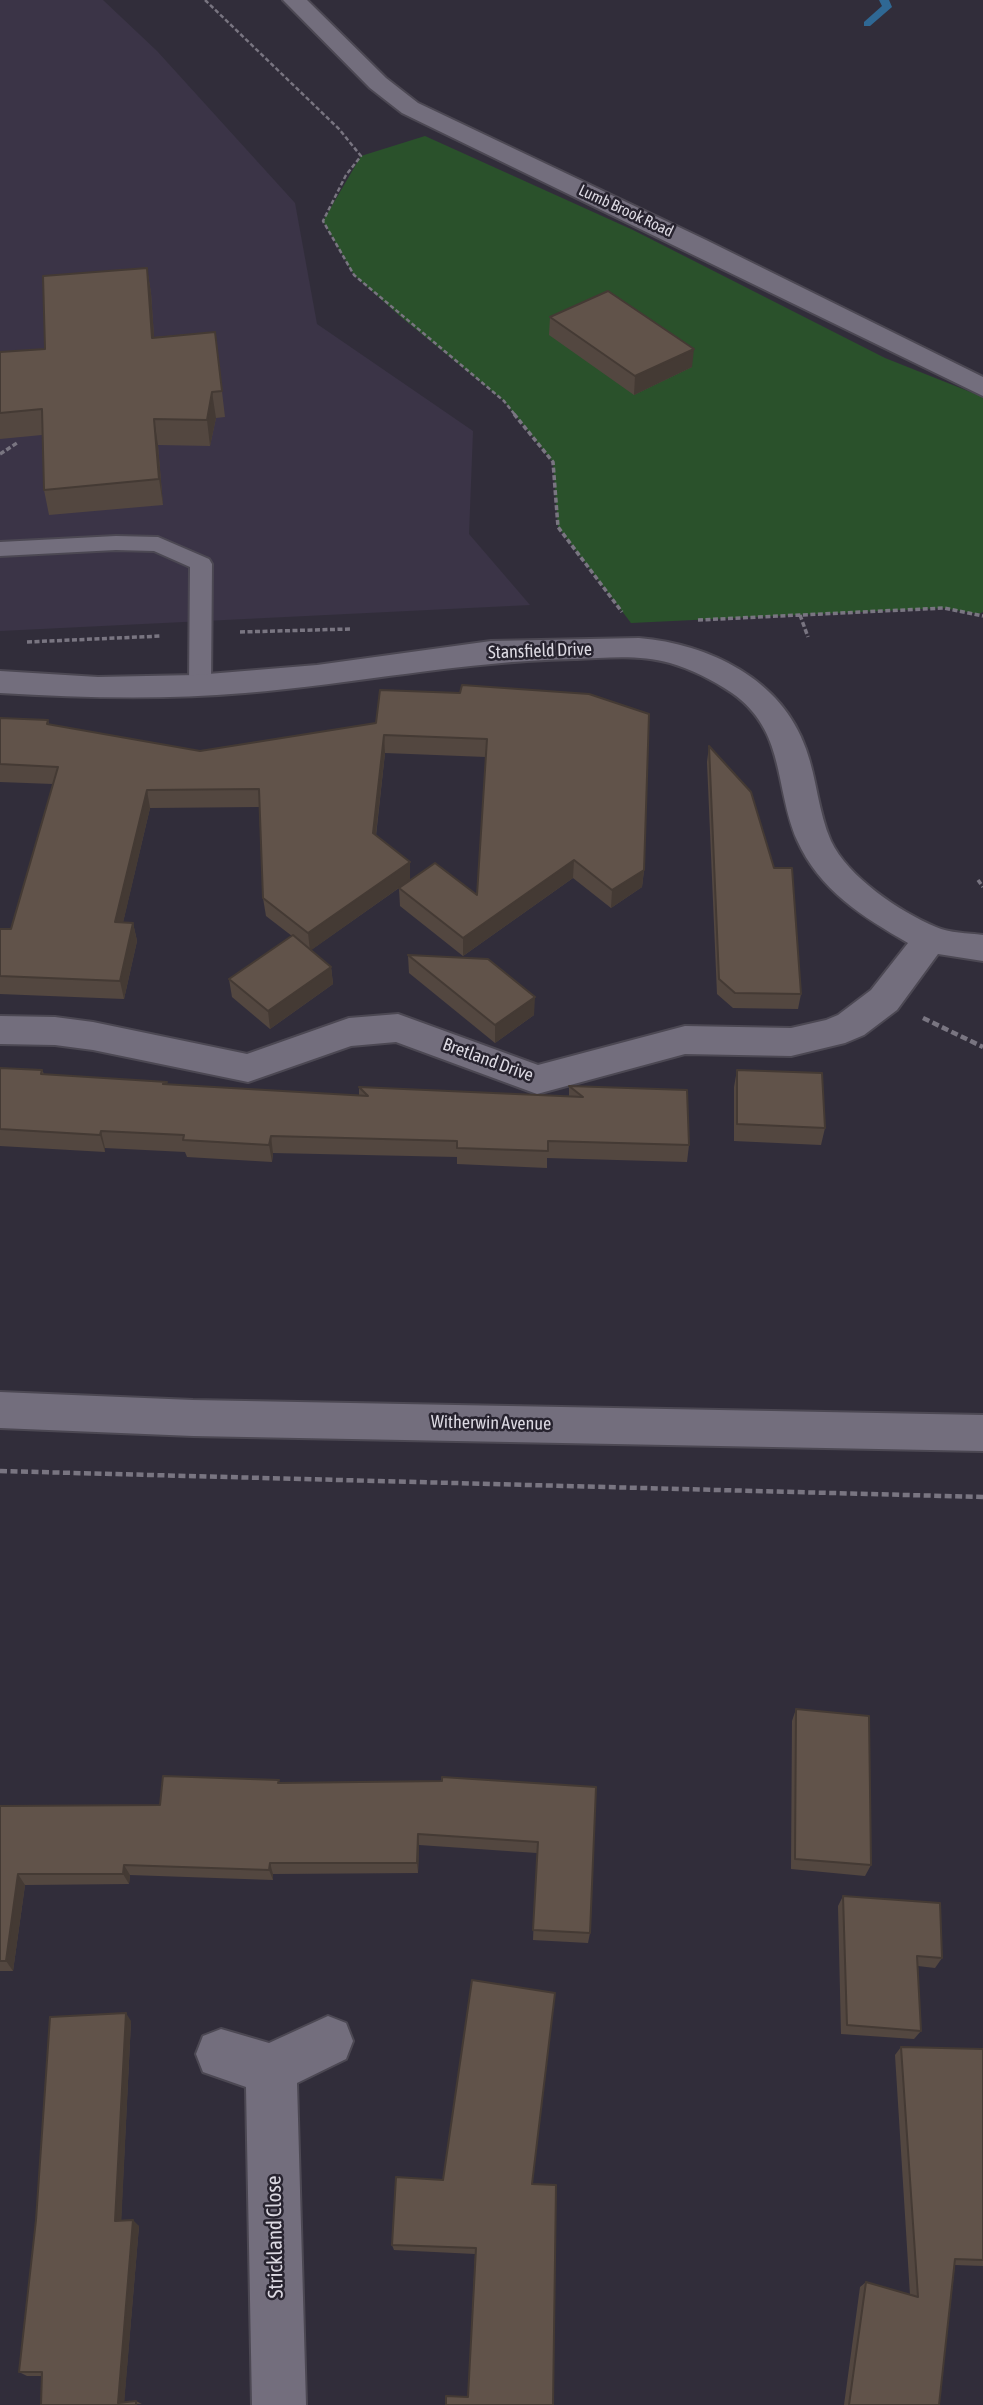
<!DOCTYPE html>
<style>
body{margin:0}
canvas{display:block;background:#312d3a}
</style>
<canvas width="983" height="2405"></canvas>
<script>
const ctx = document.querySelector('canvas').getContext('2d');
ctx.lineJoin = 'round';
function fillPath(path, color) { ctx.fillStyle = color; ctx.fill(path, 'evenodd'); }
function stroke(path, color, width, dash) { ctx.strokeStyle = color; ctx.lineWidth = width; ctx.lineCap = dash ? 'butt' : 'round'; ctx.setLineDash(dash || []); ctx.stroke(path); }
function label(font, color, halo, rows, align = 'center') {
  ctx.font = font + ' "Asap Condensed",sans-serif'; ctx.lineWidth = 5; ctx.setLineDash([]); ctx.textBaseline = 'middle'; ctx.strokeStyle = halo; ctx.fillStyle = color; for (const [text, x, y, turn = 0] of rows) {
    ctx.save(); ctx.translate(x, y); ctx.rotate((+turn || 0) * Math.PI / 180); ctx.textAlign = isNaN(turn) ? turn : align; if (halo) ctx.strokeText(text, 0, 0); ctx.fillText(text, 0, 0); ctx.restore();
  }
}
fillPath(new Path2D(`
 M0,0H103L157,51L295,203L317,324L473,431L469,534L530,605L0,631Z`), '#3b3447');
fillPath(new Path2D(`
 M425,136L633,230L885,358L983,397V612L979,614L943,608L631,623L558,527L553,462L504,401L402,318L354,275L323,221L361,156Z`), '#2a512b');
fillPath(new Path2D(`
 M879,0H889L892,7L870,26H864V22L882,6Z`), '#2f6894');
const lane = new Path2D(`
 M116,536L158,537L209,559L212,564L211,685L208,690L200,693L192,690L189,685L190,567L154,551L116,550L0,556V542Z`);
const street = new Path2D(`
 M639,638C709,644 782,679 806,749C817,779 818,812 831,841C848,877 900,912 936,927C949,933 968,933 983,935V961L938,954L897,1010L864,1035L845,1043L791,1056L685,1054L537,1094L396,1042L351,1046L248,1082L93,1050L55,1045L0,1044V1016L55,1017L93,1022L247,1054L349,1018L398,1014L538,1065L685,1026L791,1028L826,1020L838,1015L871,990L908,943C863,917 819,890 797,840C774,786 786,731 732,693C713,680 691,669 670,663C639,654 605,658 574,659C463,661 355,684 245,693C163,700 82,698 0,693V671L98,677L196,675L317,665L491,641Z
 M0,1392L193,1400L983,1415V1451L193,1436L0,1428Z
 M328,2016L346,2023L353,2041L346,2059L297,2083L306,2405H252L246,2087L203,2072L196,2054L203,2036L221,2029L269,2043Z`);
const secondary = new Path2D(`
 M283,0H307L386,78L418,103L706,240L983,377V396L402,113L370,88Z`);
stroke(lane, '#4c4853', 4);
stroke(street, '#4c4853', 4);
stroke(secondary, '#4c4853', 4);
stroke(new Path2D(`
 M205,0L339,129L361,156L346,175L323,221L354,275L504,401L516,416`), '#797581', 2.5, [4.5, 2.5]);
stroke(new Path2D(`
 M514,414L553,462L558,527L622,612
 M0,454L17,443
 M800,615L808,637
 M698,620L944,608L983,616
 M240,632L350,629
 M27,642L161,636
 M978,880L983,887`), '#797581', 3.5, [5, 2.5]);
stroke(new Path2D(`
 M923,1018L983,1047
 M0,1471L983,1497`), '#797581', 4.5, [7, 3.5]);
fillPath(lane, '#736e7d');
fillPath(street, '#736e7d');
fillPath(secondary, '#736e7d');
fillPath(new Path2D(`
 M147,268L151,293L154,337L215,332L225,417L216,418L210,446L158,445L163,505L49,515L44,490L42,435L0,439V352L45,349Z
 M550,317L692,367L634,395L549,335Z
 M460,693L644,870L642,887L611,908L573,878L463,956L400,906L399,888L311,950L331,967L333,984L270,1029L232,997L229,979L292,936L266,916L263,898L259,807L150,808L123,922L133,923L137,941L124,999L0,994V929H11L53,784L0,782V718L48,720L49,724L200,751L376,723ZM385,753L486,757L477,895L410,880V862L376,836Z
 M709,746L801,994L798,1009L733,1008L717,994L707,762Z
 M408,955L534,1015L495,1043L409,973Z
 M0,1068L42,1070L44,1074L168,1085L359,1095V1087L569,1097V1086L689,1145L687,1162L547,1158V1168L457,1164V1157L273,1153L272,1162L187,1157L185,1152L105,1148V1152L0,1146Z
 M737,1070L825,1128L821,1145L734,1141V1087Z
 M796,1709L871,1865L865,1876L791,1869L792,1721Z
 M279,1780V1783L596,1787L590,1933L588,1943L533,1940L537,1853L419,1845L418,1873L273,1874V1880L130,1875L129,1884L25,1885L13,1971H0V1806L160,1805Z
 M843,1896L942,1958L935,1968L918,1966L921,2031L914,2039L841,2034L838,1906Z
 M555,1993L468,2397L475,2254L394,2250L392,2245L443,2180Z
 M131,2021L121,2221L139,2226L124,2402L136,2401L142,2404L41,2405L42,2376H27L19,2372Z
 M901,2047L983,2049V2266L955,2265L939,2405H844L860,2287L866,2282L910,2295L895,2055Z`), '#534740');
fillPath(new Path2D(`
 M147,268L151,293L156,363L152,338Z
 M694,349L692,367L634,395L635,376Z
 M212,392L216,418L210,446L207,420Z
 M154,419L158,445L163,505L159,479Z
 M384,735L385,753L374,851L373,833Z
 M147,790L150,808L119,940L115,922Z
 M574,860L573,878L463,956V938Z
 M410,862V880L310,951L308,933Z
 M644,870L642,887L611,908L612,890Z
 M133,923L137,941L124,999L120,981Z
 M331,967L333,984L270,1029L268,1011Z
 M535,997L534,1015L495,1043V1025Z
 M101,1131L105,1148V1152L100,1135Z
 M271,1136L273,1153L272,1162L269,1145Z
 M418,1834L419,1845L418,1873L417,1863Z
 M270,1863L273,1874V1880L269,1870Z
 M124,1865L130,1875L129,1884L123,1874Z
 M18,1874L25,1885L13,1971L6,1961Z
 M126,2013L131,2021L121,2227L115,2221Z
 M133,2220L139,2226L124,2405L118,2403Z`), '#443a34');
const building = new Path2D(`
 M147,268L152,338L215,332L222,391L212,392L207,420L154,419L159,479L44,490L42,409L0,413V352L45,349L43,276Z
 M608,291L694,349L635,376L550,317Z
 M462,685L589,694L649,714L644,870L612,890L574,860L463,938L399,888L435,863L477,895L487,739L384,735L373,833L410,862L308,933L263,898L259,789L147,790L115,922L133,923L120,981L0,976V929H11L58,767L0,764V718L48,720L47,724L200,751L376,723L380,690L460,693Z
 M709,746L751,792L774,868H792L801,994L735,993L719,979Z
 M293,935L331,967L268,1011L229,979Z
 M408,955L488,959L535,997L495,1025Z
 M0,1068L42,1070L41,1074L167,1082L163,1084L368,1096L359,1087L583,1097L569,1086L687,1090L689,1145L548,1141V1151L457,1148V1141L271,1136L269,1145L183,1140L184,1135L101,1131L100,1135L0,1129Z
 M737,1070L822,1073L825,1128L737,1124Z
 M796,1709L869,1716L871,1865L795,1859Z
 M163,1776L279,1780L278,1783L442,1781V1777L596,1787L590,1933L533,1930L538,1842L418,1834L417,1863H270L269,1870L124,1865L123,1874H18L6,1961H0V1806L160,1805Z
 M843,1896L940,1903L942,1958L917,1956L921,2031L847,2025Z
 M472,1980L555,1993L532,2184L556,2185L553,2405H446V2396L468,2397L476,2248L392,2245L396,2177L443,2180Z
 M126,2013L115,2221L133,2220L118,2403L136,2401V2405H41L42,2372H19L36,2220L50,2017Z
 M901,2047L983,2049V2260L955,2259L939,2405H849L866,2282L918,2297Z`);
fillPath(building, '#61534a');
stroke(building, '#443a34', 2);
label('16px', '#dcd9e2', '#27232f', [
 ["Lumb Brook Road",626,211,25]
]);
label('18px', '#dcd9e2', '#27232f', [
 ["Stansfield Drive",540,651,-2],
 ["Bretland Drive",488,1060,20],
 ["Witherwin Avenue",491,1423,1]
]);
label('21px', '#dcd9e2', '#27232f', [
 ["Strickland Close",275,2237,-91]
]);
</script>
